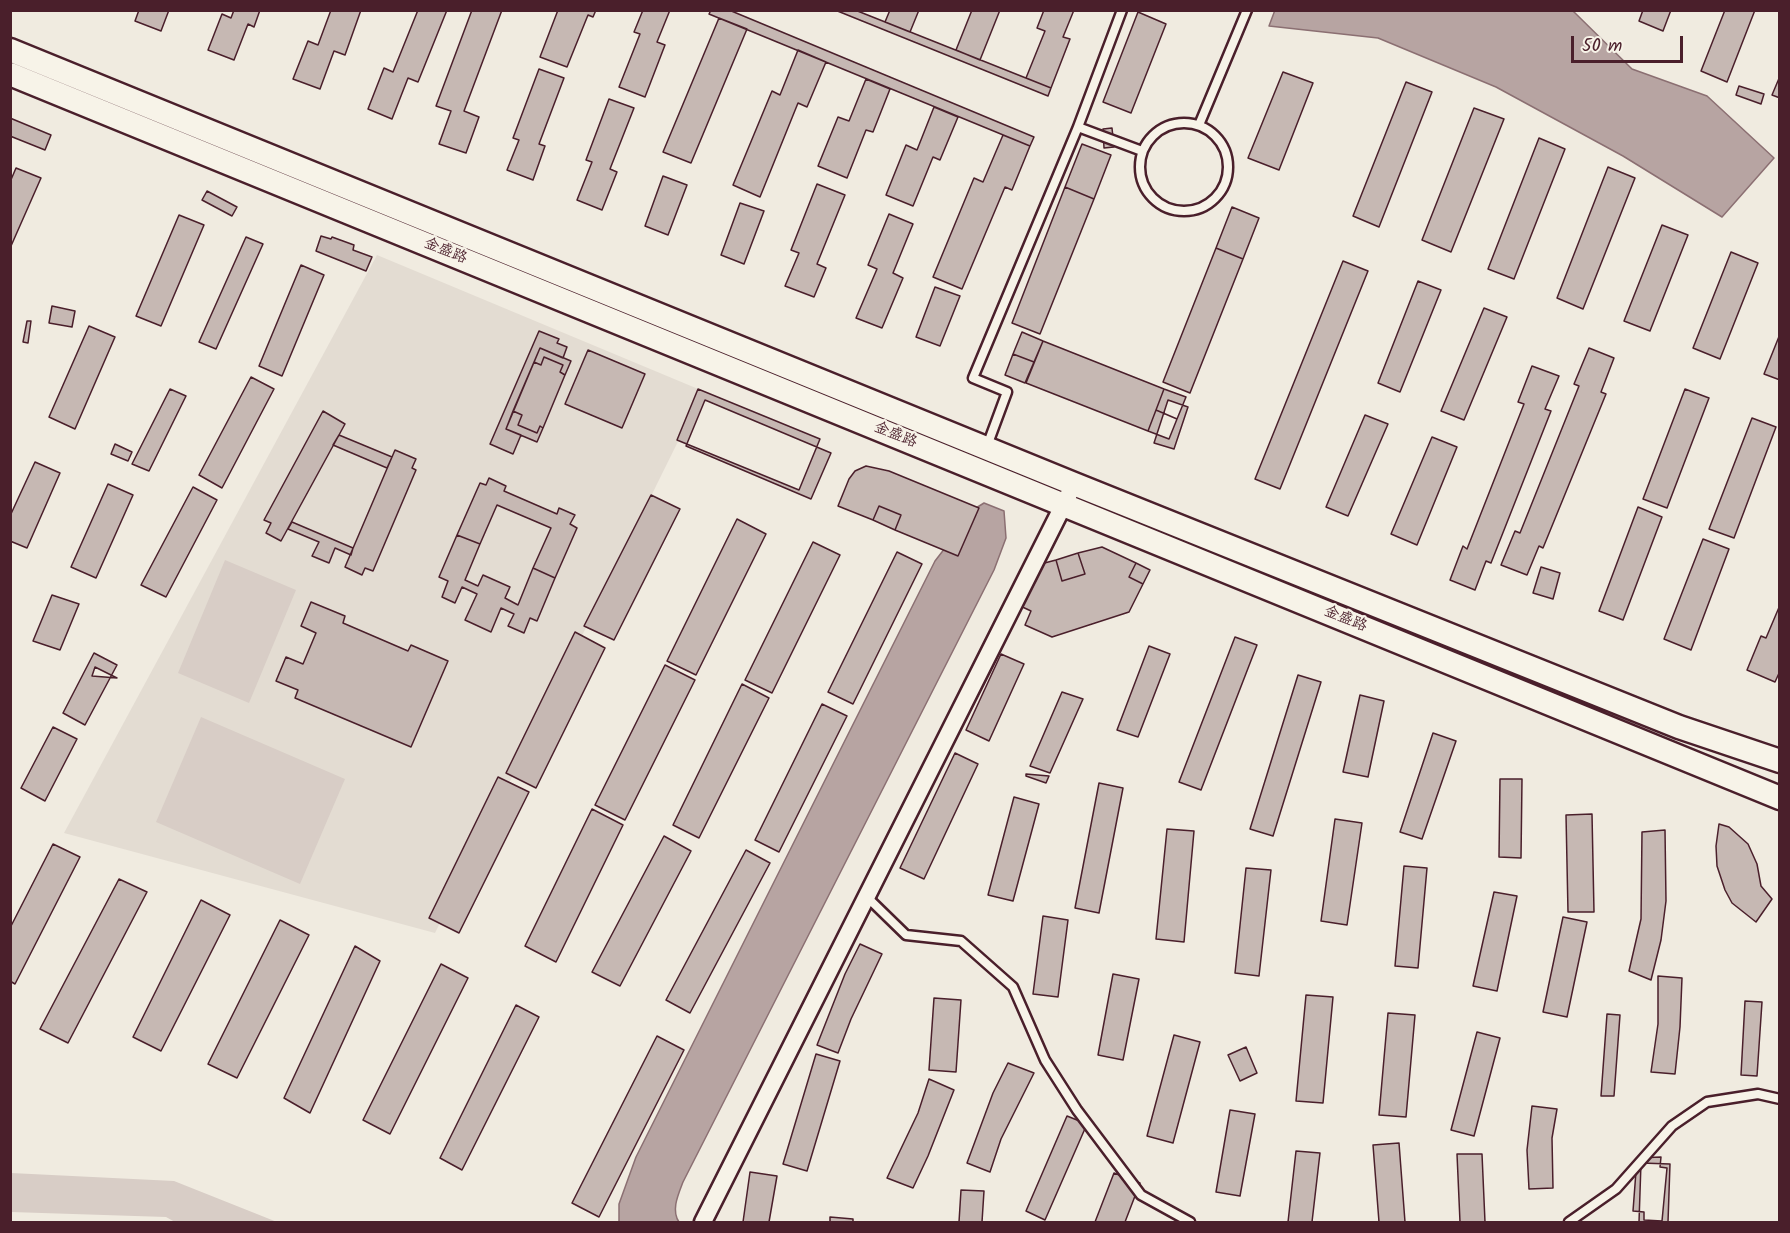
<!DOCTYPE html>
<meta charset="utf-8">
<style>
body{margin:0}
#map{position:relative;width:1790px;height:1233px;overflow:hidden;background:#f0ebe0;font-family:Kalam,sans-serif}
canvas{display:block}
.frame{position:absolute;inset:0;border:12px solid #4a1f2b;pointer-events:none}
.scale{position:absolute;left:1571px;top:36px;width:112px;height:27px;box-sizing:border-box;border:3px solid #4a1f2b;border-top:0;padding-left:8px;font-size:18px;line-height:21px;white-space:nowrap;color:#4a1f2b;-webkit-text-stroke:4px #f7f3e8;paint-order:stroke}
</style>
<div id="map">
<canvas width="1790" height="1233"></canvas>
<div class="frame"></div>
<div class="scale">50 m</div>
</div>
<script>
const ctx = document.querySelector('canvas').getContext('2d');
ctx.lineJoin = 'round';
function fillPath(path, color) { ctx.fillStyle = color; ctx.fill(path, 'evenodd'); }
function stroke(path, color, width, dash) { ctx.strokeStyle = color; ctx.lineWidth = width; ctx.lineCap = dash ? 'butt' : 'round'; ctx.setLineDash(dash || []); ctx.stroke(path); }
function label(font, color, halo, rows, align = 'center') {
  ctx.font = font + ' Kalam,"LXGW WenKai TC",sans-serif'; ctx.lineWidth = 4.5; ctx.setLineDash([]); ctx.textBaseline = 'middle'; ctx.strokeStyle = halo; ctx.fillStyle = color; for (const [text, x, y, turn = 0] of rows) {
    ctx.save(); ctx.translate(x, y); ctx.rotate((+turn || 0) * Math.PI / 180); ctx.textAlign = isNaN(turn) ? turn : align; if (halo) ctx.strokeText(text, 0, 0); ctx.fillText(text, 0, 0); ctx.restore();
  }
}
fillPath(new Path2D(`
 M377,255L703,391L435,933L64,833Z`), '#e3dcd2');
fillPath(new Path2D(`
 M225,560L296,590L249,703L178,673Z
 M201,717L345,779L300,884L156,822Z
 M11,1173L174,1181L277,1222H175L166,1217L11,1212Z`), '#d8cdc6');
const water = new Path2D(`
 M1275,10L1573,11L1632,69L1707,96L1774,158L1722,217L1623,156L1496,87L1378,38L1269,26Z
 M984,503L1004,511L1006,538L994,570L683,1182C678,1195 671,1210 679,1222H619V1204L636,1157L935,561L976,508Z`);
fillPath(water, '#b7a4a2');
stroke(water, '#8b6f72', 1.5);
const building = new Path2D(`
 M139,10H169L161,31L135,21Z
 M234,10H260L254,27L248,24L234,60L208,50L222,14L231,18Z
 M331,10H361L345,55L334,51L320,89L293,79L308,41L318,45Z
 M418,10H447L418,82L408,78L392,119L368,109L384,68L393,72Z
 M472,10H502L464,111L479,117L466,153L439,144L451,111L436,106Z
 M558,10H596L593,17L588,15L567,67L540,57Z
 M643,10H670L657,42L665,45L645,97L619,87L640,34L634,32Z
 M711,10H729L1034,137L1030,146L709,14Z
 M835,10H855L1051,88L1048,96Z
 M890,10H919L910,32L885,22Z
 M972,10H1000L980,60L956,50Z
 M1044,10H1074L1063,37L1070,39L1051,88L1026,78L1045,31L1037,28Z
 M1643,10H1671L1663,31L1639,21Z
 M1725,10H1755L1727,82L1701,71Z
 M1138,12L1166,24L1131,113L1103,102Z
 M719,18L747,29L691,163L663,152Z
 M798,50L826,62L807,107L798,103L760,197L733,185L772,91L780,95Z
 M539,69L564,78L539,144L545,146L533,180L507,170L519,140L513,138Z
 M1283,72L1313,83L1279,170L1248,158Z
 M1780,76V98L1772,95Z
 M866,79L890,89L873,132L866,130L847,178L818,166L838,117L849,121Z
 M1406,82L1432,92L1379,227L1353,216Z
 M1739,86L1764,94L1761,104L1736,95Z
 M609,99L634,108L610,169L617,172L602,210L577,200L592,162L586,160Z
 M934,107L958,117L940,160L933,157L913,206L886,195L906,145L917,150Z
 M1474,108L1504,119L1451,252L1422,240Z
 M10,118L51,135L45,150L10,136Z
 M1112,128L1114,147L1104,148L1103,129Z
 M1003,135L1030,146L1012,190L1005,187L962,289L933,277L974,178L983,182Z
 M1539,138L1565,149L1514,279L1488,269Z
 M1082,144L1111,155L1094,199L1065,187Z
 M1608,167L1635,178L1583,309L1557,298Z
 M16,168L41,178L11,246L10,182Z
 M663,176L687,185L668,235L645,226Z
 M817,184L845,195L817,264L826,268L814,297L785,286L799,253L791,250Z
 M1065,187L1094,199L1040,334L1012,323Z
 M207,191L237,207L232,216L202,200Z
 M740,203L764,211L744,264L721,255Z
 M1232,207L1259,218L1243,259L1216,248Z
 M889,214L913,224L893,273L903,278L882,328L856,318L877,269L868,265Z
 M179,215L204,225L161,326L136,316Z
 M1662,225L1688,235L1650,331L1624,321Z
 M321,236L331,239L332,237L354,245L353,250L372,257L366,271L316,251Z
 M246,237L263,244L216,349L199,342Z
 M1216,248L1243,259L1190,393L1163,382Z
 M1731,252L1758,263L1720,359L1693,348Z
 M1343,261L1368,271L1280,489L1255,479Z
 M301,265L324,275L282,376L259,366Z
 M1418,281L1441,290L1400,392L1378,383Z
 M935,287L960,296L940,346L916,337Z
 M52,306L75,311L72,327L49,323Z
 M1484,308L1507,317L1464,420L1441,411Z
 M27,321H31L28,343L23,342Z
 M89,326L115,337L75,429L49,417Z
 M539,331L559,339L557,343L567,347L563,358L540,348L506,429L521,435L513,454L490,444Z
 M1022,332L1043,341L1034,362L1013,354Z
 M1780,334V380L1764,374Z
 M1043,341L1164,389L1148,431L1026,383Z
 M540,348L571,361L565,375L560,372L563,365L544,357L541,365L534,362Z
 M1589,348L1614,358L1601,392L1606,394L1543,548L1539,546L1527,575L1501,565L1515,531L1520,533L1579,386L1574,384Z
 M588,350L645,374L622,428L565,404Z
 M1013,354L1034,362L1025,383L1005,375Z
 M544,357L563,365L560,372L565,375L543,428L540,426L537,433L518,425L522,415L513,411L534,362L541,365Z
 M1532,366L1559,376L1545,409L1551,411L1491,563L1486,561L1475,590L1450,580L1463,546L1467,549L1524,404L1518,402Z
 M251,377L274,389L222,488L199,475Z
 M170,389L186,396L149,471L132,464Z
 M698,389L820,439L799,490L677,440Z
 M1164,389L1186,397L1177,419L1156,410Z
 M1685,389L1709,398L1667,508L1643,499Z
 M705,400L831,453L811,499L686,446Z
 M1168,400L1188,407L1174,449L1154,443Z
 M1156,410L1177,419L1169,439L1148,431Z
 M323,411L345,424L281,541L266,533L271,523L264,520Z
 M513,411L522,415L518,425L537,433L540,426L543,428L537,442L506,429Z
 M1365,415L1388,424L1348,516L1326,507Z
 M1752,418L1776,427L1734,538L1709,529Z
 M339,435L392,457L387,468L333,445Z
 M1432,437L1457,447L1417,545L1391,534Z
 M115,444L132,452L128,461L111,454Z
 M395,450L416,459L412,468L416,470L373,571L365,568L362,575L345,567Z
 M35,462L60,473L27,548L10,541V516Z
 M866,466L889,471L979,508L958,556L895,530L901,515L879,506L873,520L838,506L849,479L855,471Z
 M489,478L506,486L504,491L557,514L559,508L575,515L570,524L577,528L555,578L533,568L551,528L497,505L480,544L457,535L480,483L486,485Z
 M108,484L133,495L96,578L71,567Z
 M193,487L217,500L166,597L141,585Z
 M651,495L680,509L614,640L584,626Z
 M879,506L901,515L895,530L873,520Z
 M1638,507L1662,517L1623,620L1599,611Z
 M737,519L766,534L696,675L667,661Z
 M292,522L353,548L351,555L335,548L329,563L312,556L319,542L288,529Z
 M457,535L480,544L465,580L478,586L483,575L510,587L505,598L518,605L533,568L555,578L537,621L530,618L524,633L508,626L514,614L501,608L491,632L465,620L477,594L462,587L455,603L442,597L448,581L439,577Z
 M1703,539L1729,549L1691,650L1664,639Z
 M813,542L840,555L772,693L745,680Z
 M1102,547L1136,563L1129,577L1143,584L1129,612L1052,637L1025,625L1031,611L1016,604L1033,566L1056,560L1062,581L1085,574L1078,553Z
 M897,552L922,564L853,704L828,692Z
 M1078,553L1085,574L1062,581L1056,560Z
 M1136,563L1150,570L1143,584L1129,577Z
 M1541,567L1560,573L1553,599L1533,593Z
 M52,595L79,604L60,650L33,641Z
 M311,602L345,616L343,623L408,651L411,645L448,661L411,747L295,698L298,690L276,681L286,657L303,664L316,633L301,626Z
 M1780,605V671L1775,682L1747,670L1761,636L1766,638Z
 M575,632L605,648L536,788L506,773Z
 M1235,637L1257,645L1201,790L1179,782Z
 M1149,646L1170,654L1138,737L1117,730Z
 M94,653L117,665L85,725L63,713Z
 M1001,654L1024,664L989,741L966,730Z
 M665,665L695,680L625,820L595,805Z
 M95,667L117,678L92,676Z
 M1298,675L1321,682L1273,836L1250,829Z
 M742,684L769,698L699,838L673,825Z
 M1062,692L1083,699L1050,773L1030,766Z
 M1360,695L1384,701L1368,777L1343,772Z
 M822,704L847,716L779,852L755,840Z
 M53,727L77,739L45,801L21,788Z
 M1433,733L1456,741L1422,839L1400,832Z
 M955,753L978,764L924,879L900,868Z
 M1026,774L1049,776L1046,783L1026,776Z
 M498,777L529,792L459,933L429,918Z
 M1500,779H1522L1521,858L1499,857Z
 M1099,783L1123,788L1099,913L1075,908Z
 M1014,797L1039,804L1013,901L988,895Z
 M592,809L623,825L556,962L525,946Z
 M1592,814L1594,912H1568L1566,815Z
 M1335,819L1362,823L1347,925L1321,921Z
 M1719,824L1729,827L1748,844L1757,864L1761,886L1772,899L1756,922L1732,903L1725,890L1717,866L1716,846Z
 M1167,829L1194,831L1184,942L1156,939Z
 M1665,830L1666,901L1661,940L1651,980L1629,971L1641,919L1642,832Z
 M664,836L691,851L620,986L592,972Z
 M53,844L80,857L15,984L10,981V928Z
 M746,850L770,863L690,1013L666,1000Z
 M1404,866L1427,868L1418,968L1395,966Z
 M1246,868L1271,870L1259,976L1235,973Z
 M119,879L147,892L68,1043L40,1029Z
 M1494,892L1517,896L1497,991L1473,986Z
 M201,900L230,915L161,1051L133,1037Z
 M1043,916L1068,920L1058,997L1033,994Z
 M1563,917L1587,922L1567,1017L1543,1012Z
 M280,920L309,935L237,1078L208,1064Z
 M860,944L882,954L851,1019L838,1053L817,1045L845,974Z
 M355,946L380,961L310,1113L284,1098Z
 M441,964L468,978L390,1134L363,1120Z
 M1113,974L1139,979L1123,1060L1098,1055Z
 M1658,976L1682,978L1680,1027L1675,1074L1651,1072L1658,1024Z
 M1306,995L1333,997L1323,1103L1296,1101Z
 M934,998L961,1000L956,1072L929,1070Z
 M1745,1001L1762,1002L1757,1076L1741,1075Z
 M516,1005L539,1017L462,1170L440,1158Z
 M1388,1013L1415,1015L1406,1117L1379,1115Z
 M1607,1014L1620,1015L1614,1096H1601Z
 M1477,1032L1500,1038L1474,1136L1451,1130Z
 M1174,1035L1200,1042L1173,1143L1147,1136Z
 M657,1036L684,1050L599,1217L572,1203Z
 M1246,1047L1257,1073L1240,1081L1228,1055Z
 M816,1054L840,1061L807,1171L783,1164Z
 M1008,1063L1034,1073L1001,1139L990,1172L967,1163L993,1093Z
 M929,1079L954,1090L928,1156L913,1188L887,1178L918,1113Z
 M1532,1106L1557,1109L1552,1138L1553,1188L1529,1189L1527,1150Z
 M1230,1110L1255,1114L1240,1196L1216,1192Z
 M1067,1116L1087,1124L1045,1220L1026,1211Z
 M1399,1143L1405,1222H1379L1373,1145Z
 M1296,1151L1320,1153L1312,1222H1288Z
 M1457,1154H1482L1485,1222H1460Z
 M1661,1157L1660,1167L1667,1168L1662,1221L1644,1220V1212L1633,1211L1637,1158Z
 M1641,1163L1670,1164L1668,1222H1639Z
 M750,1172L777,1176L769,1222H743Z
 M1114,1173L1140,1183L1125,1222H1095Z
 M961,1190L984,1191L982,1222H959Z
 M830,1217L853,1219V1222H830Z`);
fillPath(building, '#c6b8b3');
stroke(building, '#4a1f2b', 1.5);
const lane = new Path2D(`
 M1140 167a44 44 0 1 1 88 0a44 44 0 1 1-88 0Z
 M1199,125L1247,10
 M1078,127L1142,151
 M987,446L1007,392L973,378L1078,127L1122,10
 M867,897L906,935L961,941L1013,987L1045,1060L1077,1110L1141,1195L1190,1222
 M1569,1222L1616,1189L1672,1126L1707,1102L1758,1094L1780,1099`);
const street = new Path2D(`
 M703,1222L1074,484`);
const secondary = new Path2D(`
 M10,50L1074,484L1679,727L1780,761
 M10,74L1780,798`);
stroke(lane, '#4a1f2b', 13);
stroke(street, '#4a1f2b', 21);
stroke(secondary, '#4a1f2b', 27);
stroke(lane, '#f7f3e8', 8);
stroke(street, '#f7f3e8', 16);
stroke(secondary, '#f7f3e8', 22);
label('15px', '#4a1f2b', '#f7f3e8', [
 ["金盛路",445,252,22],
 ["金盛路",895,436,22],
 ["金盛路",1345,620,22]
]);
</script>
